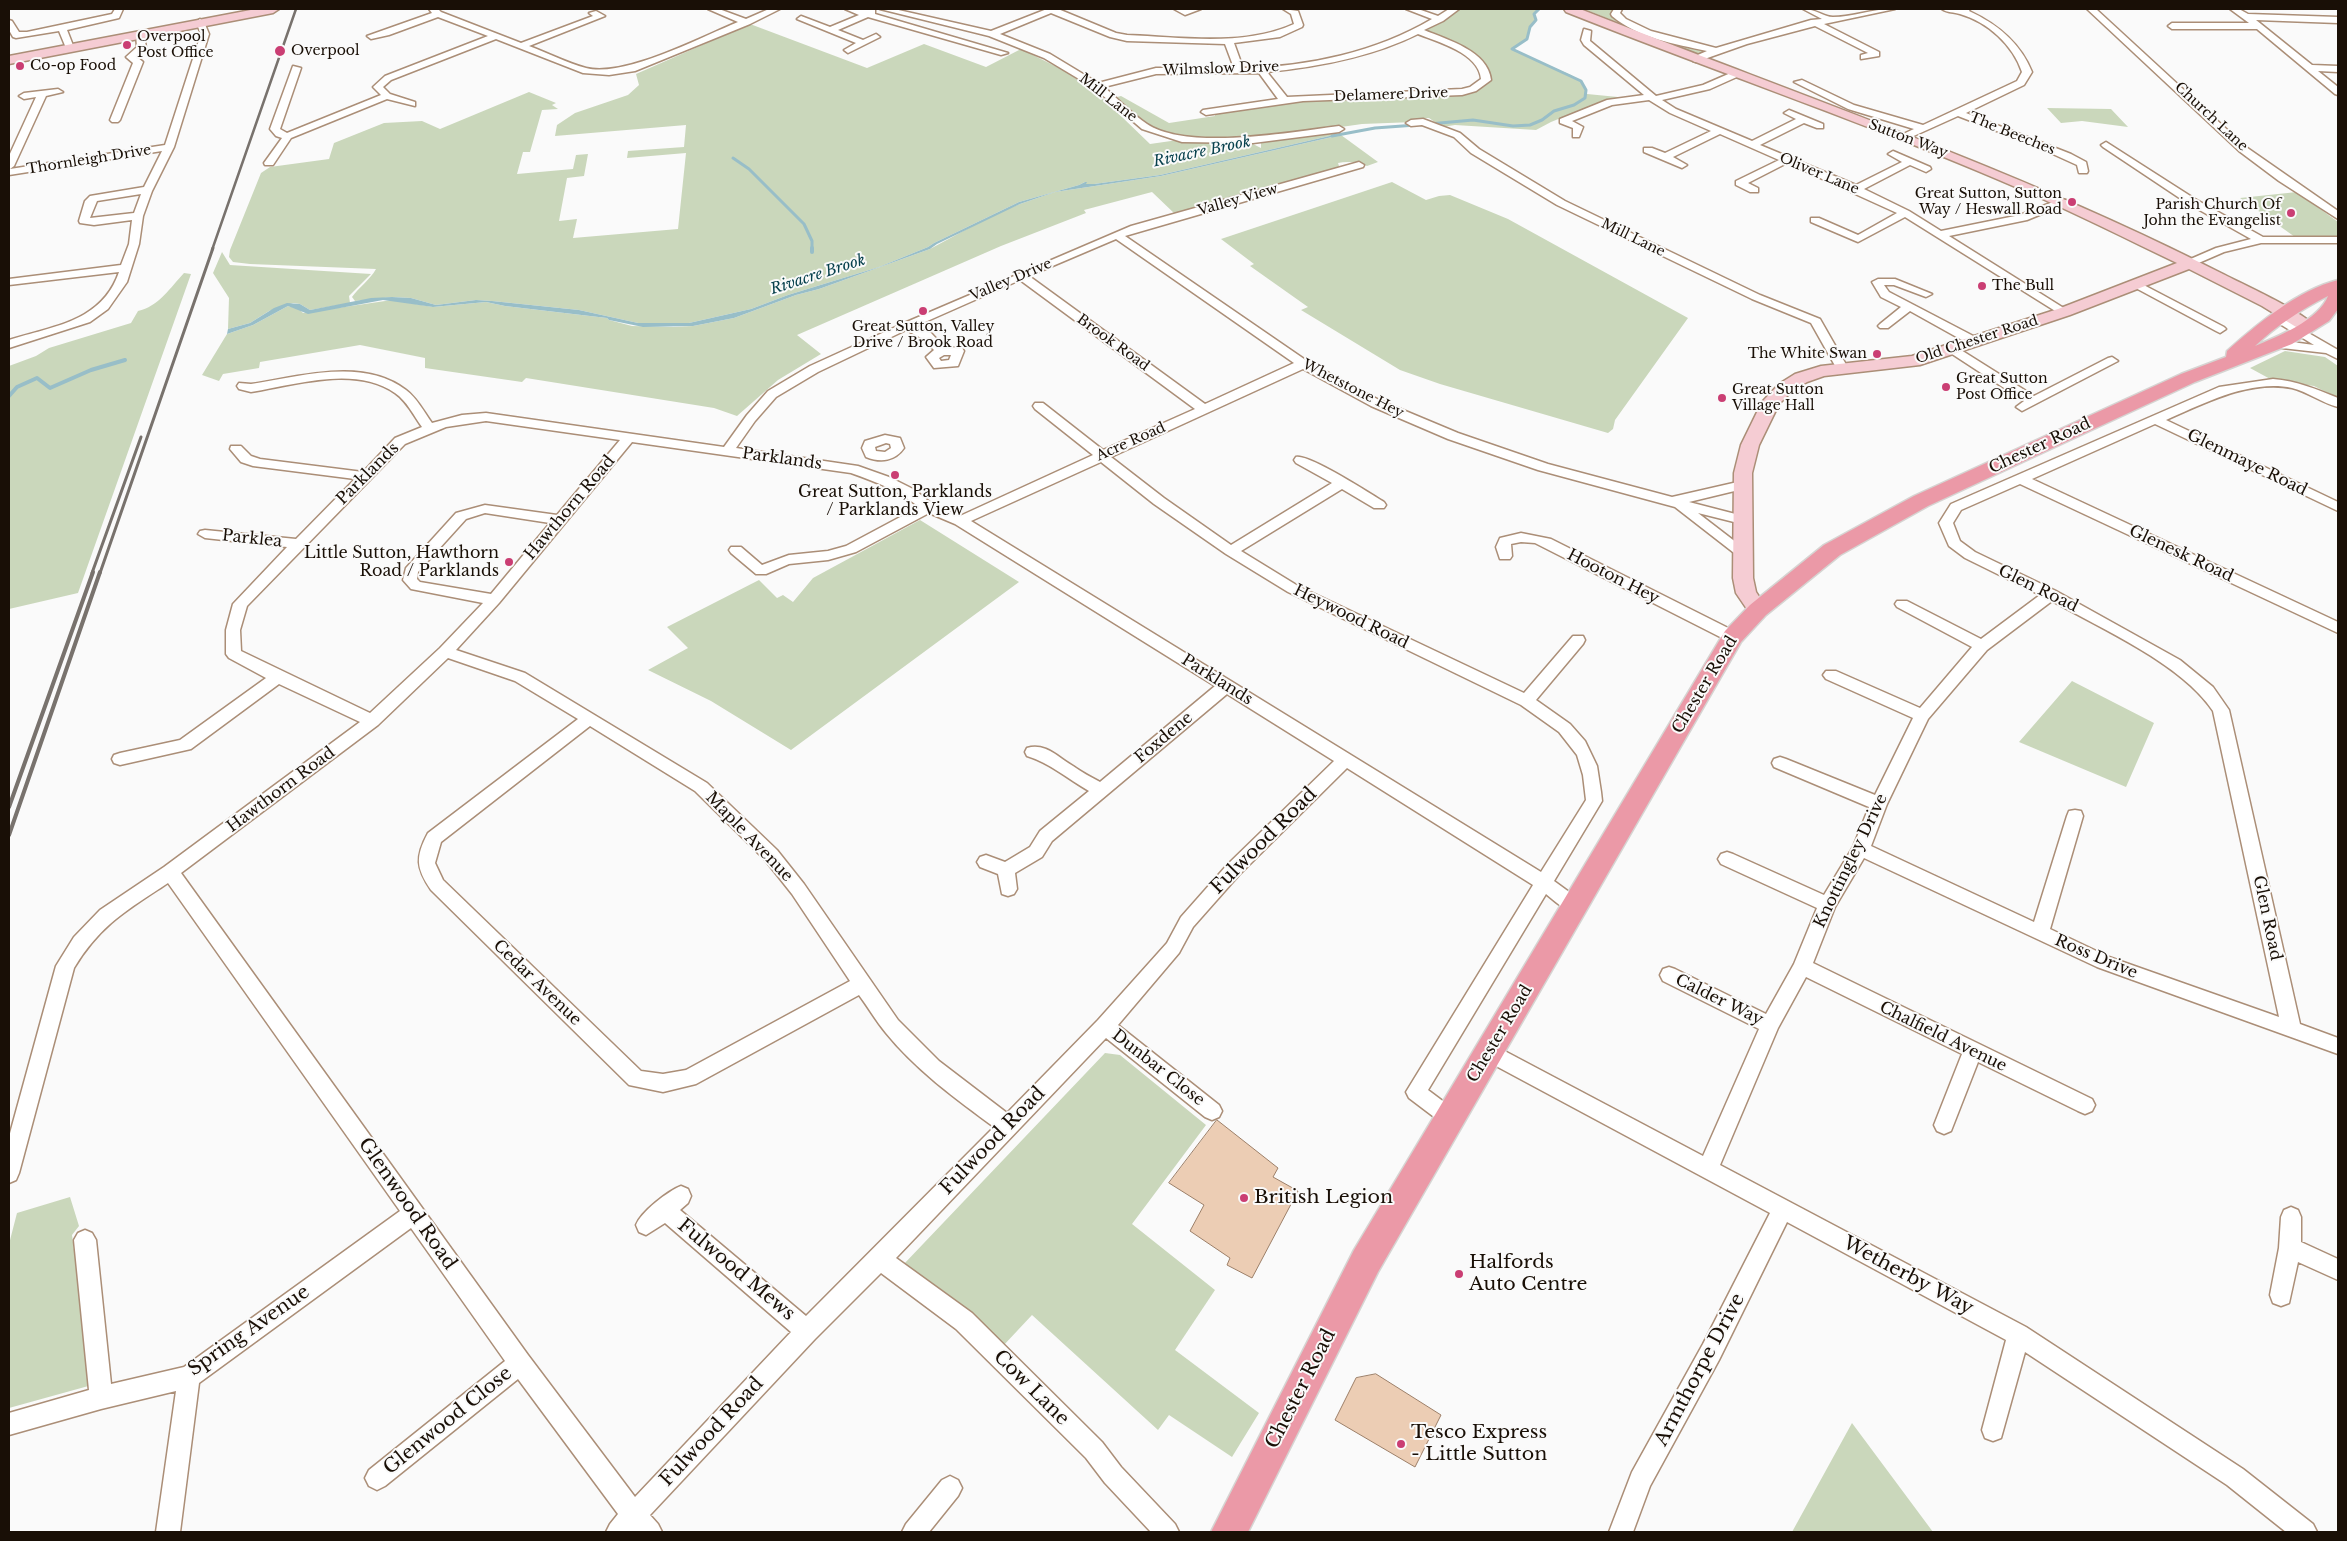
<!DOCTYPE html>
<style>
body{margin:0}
#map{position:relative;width:2347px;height:1541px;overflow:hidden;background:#fafafa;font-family:"Libre Baskerville",serif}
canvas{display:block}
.frame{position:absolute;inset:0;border:10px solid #190f06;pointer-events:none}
</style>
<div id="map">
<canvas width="2347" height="1541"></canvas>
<div class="frame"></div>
</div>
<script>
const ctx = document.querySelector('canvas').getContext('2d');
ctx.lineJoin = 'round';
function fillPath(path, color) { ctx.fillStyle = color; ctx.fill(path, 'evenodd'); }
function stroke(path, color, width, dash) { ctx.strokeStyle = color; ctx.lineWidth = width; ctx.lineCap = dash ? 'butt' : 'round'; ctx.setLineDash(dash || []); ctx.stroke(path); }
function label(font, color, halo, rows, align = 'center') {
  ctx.font = font + ' "Libre Baskerville",serif'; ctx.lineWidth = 4; ctx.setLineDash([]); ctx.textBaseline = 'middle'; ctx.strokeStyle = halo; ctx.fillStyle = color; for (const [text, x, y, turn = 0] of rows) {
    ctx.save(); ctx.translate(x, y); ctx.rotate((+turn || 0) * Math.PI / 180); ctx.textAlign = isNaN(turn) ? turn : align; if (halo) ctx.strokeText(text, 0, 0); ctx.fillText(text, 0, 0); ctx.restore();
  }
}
fillPath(new Path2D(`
 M1461,9H1539L1534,14L1536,20L1530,27L1527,39L1513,48V50L1571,75L1583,83L1587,94L1628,98L1605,100L1551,122L1536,130L1455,125L1442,127L1429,118H1418L1414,122L1362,124L1257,139L1181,136L1159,131L1146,123L1117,97L1121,96L1169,123L1215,116V113C1258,107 1303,98 1347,97C1386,96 1435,102 1473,91C1480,89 1487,85 1490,78L1483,64L1424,31Z
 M1584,9H1613L1610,14C1622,29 1682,43 1703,50L1704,53H1695Z
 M750,24L867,68L924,44L986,67L1021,49L1061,69L1094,90L1150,144L1178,140L1251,143L1261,148V142L1334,131L1338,134L1160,175L1094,184H1085V182L1079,185L1019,202L934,243L928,247L879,267L788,295L751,309L689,323H638L579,310L492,301L476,300L436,305L411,298L392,297L355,301L352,297C359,287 370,280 376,269L250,264L233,262L229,257L230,250L261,173L270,167L329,159L334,143L384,123L422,121L440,129L529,92L556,103L552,105L558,109L542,110L530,152H523L517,174L573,169L576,155L588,154L584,176L567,178L559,221L577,219L573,238L678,229L686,153L627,158L628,151L684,147L686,125L555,136L557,125L575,113L628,95L639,85L636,74Z
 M2047,108L2111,109L2128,127L2082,121L2061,123Z
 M1341,135L1378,162L1367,166C1358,162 1347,161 1338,163L1339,166L1336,169L1175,214L1152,192L1084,210L1086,213L1001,246L797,335L821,354L778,380L737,416L714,408L526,378L522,382L425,368V358L360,345L260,362L259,368L223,374L219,381L202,375L227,334L253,325L288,306L299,309L303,313L392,300L433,307L486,302L505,306L607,318L609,320L632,326L673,327L693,326L734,318L796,295L819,289L930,249L993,215L1020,204L1055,192L1161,176Z
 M1392,182L1426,200L1439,196L1450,195L1508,219L1688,318L1615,420L1613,429L1608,433L1440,384L1400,370L1301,310L1308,307L1250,266L1254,264L1221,239Z
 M2297,192L2338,222V236L2295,237L2240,198Z
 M222,252L230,265L371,274L349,296L350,303L310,310L300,304L293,303L269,311L250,323L228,329L229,298L213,273Z
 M184,273L191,274L78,593L9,609V366L36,356L49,348L131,323L138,311C158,307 171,287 184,273Z
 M2285,351L2325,357L2338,366V398L2314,386L2272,380L2250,368Z
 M920,520L1019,582L791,750L711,701L648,670L688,648L667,627L759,580L777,598L783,595L793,602L813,578Z
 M2072,681L2154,723L2126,787L2019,742Z
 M1105,1053L1120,1055L1206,1125L1132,1224L1215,1290L1175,1350L1259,1413L1232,1457L1169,1415L1158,1430L1032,1315L1003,1346L903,1265Z
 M70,1197L79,1226L72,1235L92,1385L9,1408V1244L17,1213Z
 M1852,1423L1933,1532H1792Z`), '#cad7bb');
fillPath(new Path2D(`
 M1338,134L1341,135L1161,176L1055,192L1020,204L937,244L930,249L819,289L796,295L734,318L693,326L643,327L609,320L607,318L505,306L486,302L433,307L383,300L308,314L288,306L253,325L227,334L228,329L250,323L274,308L287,303L300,304L310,310L371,298L392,297L411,298L436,305L476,300L492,301L579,310L638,323H689L751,309L788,295L879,267L928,247L934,243L1019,202L1079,185L1085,182H1087L1086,184H1094L1160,175Z`), '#98bec8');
stroke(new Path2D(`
 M1429,124L1473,120L1513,126L1530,125L1542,120L1554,111L1574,105L1585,98L1586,90L1581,81L1512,49L1527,39L1530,27L1536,20L1534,14L1539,9
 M1332,136L1375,128L1416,125
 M733,158L749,169L804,224L812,241V250`), '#98bec8', 3);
stroke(new Path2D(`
 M812,248V252
 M9,396L17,387L37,378L50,388L91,370L125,360`), '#98bec8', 4);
const building = new Path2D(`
 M1217,1120L1278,1168L1273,1177L1298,1191L1252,1278L1227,1265L1230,1258L1190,1231L1204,1205L1169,1183Z
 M1376,1374L1441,1415L1415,1467L1335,1420L1356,1378Z`);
fillPath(building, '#eccdb4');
stroke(building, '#9c7f68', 1);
const street = new Path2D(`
 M115,9H123L119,18L67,30L74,48L70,51L66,48L59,31L16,38L13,37L9,30V20L12,21L19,32H27L112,14Z
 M429,9H438L441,12L521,43L593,16L589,13L596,11L605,16L529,46C548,53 567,63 586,68C624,78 701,37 738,22L708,9H719L746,19L769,9H780L750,24L635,71L609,75L583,73L496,39L391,80L383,87L390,94L415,102V106L387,99L291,138L273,165H265L264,163L282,138L276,136L270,129L293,66L301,68L280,129L287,133L381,95L373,87L385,76L488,36L438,17L389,35L371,39L367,36L432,13Z
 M845,9L875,10V14L1008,53L1001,55L868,17L838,30L863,40L876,34L880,37L848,53L844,50L856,43L797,19L801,16L830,27L859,15Z
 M880,9H894L991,31L1047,9H1058L1116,33L1127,35C1181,37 1244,47 1294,24L1291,14L1283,9L1298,11L1303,25L1302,27L1280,37L1234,43L1243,68C1308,67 1376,52 1432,19L1406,9H1418L1438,16L1449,9H1459L1443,21L1424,30C1448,40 1488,51 1491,80L1476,91L1462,95L1303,101L1206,115L1201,112L1203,110L1278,99L1259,73L1156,74L1104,87C1118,99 1132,114 1147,124C1188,151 1292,132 1339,126L1344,129L1339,132L1253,143L1182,142L1142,129L1094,88L1044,58L989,36ZM1051,13L1110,37L1127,41L1225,44L1234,68H1156L1098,83L1050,54L1000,34ZM1418,34C1438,42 1479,53 1481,79L1470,87L1462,89L1287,97L1267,72C1318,67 1372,57 1418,34Z
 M1174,9H1201L1185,15Z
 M1614,9H1622L1620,13L1626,19L1651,31L1716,48L1811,20L1822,19L1803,9C1816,9 1824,17 1833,17C1854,17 1874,8 1895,9L1824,24L1879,52V56L1861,59V55L1868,53L1815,26L1747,44L1696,62L1693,61V57L1707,51C1675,44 1638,38 1612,16L1611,14Z
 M1942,9H1970L1969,11C1997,24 2020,42 2032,72L2024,85L1966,113L2071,154L2086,162L2088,171L2087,173H2079L2077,165L2033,145L1958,116L1907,139H1901V135L1914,129L1848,109L1794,82L1802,80L1854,105L1923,125L2017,81L2022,72C2013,45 1988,22 1960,14C1954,12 1947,13 1942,9Z
 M2087,9H2096L2246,147L2338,211V219L2279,181L2239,151Z
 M2230,9H2239L2248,14L2338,17V23L2256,20L2312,65L2338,66V72L2318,71L2338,87V95L2335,94L2257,29H2172L2168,26L2172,23H2249Z
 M200,19L204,22L209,34L174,147L152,191L143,216L139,244L127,282L108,309L90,322L9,348V340C53,326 102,322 119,272L9,285V279L121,265L129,244L132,220L94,225L80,223L79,221L85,201L90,196L144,187L162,151L9,175V156L36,97L24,99L19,96L24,93L58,89L63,92L46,96L14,166L10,169L165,145L201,34L196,22ZM141,194L134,213L90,218L97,201Z
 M1584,29L1591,31L1590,41L1656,96L1703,85L1733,72H1739V76L1710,89L1662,100L1676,109L1752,141L1796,119L1784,113L1789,110L1823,124V128H1817L1804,123L1760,145L1856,185L1902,162L1888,154L1893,151L1930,167L1931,169L1926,172L1910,165L1864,189L1909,211L1941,231L2020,215L2058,200H2066V204L2027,220L1949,236L2070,312L2068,314H2060L1905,217L1858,242L1811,222V218H1819L1858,235L1897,213L1787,163L1748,183L1758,188V192H1750L1736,185V181L1779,160L1720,134L1673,157L1687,165L1682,168L1644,152V148H1652L1665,153L1711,131L1670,113L1649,100L1612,105L1572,121L1583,127L1579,137H1573V128L1560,123V119L1607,100L1644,95L1584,45L1581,40Z
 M140,31L144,34L146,48L137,57L143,62L120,120L118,122H112L110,120L133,63L126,57L137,47L136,34Z
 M1423,119L1460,133L1479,149L1565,201L1760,295L1820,319L1848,368L1846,371H1838L1811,323L1752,299L1557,205L1471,153L1454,137L1422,125L1411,126L1406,123L1411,120Z
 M2106,142L2195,199L2263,237H2338V243H2261L2224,252L2194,265H2186V261L2216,248L2251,239L2187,203L2103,147L2101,145Z
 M1359,162L1364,165L1363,167L1125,236L1307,361L1379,400L1458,433L1548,464L1672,497L1742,481L1747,482L1749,485L1747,488L1689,502L1747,517L1749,520L1742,524L1698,513L1750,553L1748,556H1738L1675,507L1538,470L1448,439L1371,406L1303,369L1111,457L1164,498L1231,545L1332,483L1296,463L1294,460L1296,457C1309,454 1369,493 1384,502L1386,505L1384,508H1374L1342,489L1241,551L1298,586L1524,693L1573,636H1583L1585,640L1583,644L1536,700L1570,724L1585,741L1597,766L1601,792L1602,801L1554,881L1580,900L1583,905L1580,910C1567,914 1556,902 1546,894L1428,1090L1456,1111L1459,1117L1456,1123L1449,1126L1442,1123L1409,1098L1406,1092L1533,885L1347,768L1239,875L1193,927L1179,953L1118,1025L1219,1105L1222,1111L1219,1117L1212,1120L1205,1117L1106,1038L896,1258L972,1313L1102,1442L1121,1467L1175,1524L1179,1532H1151L1105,1483L1086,1458L956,1329L881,1273L815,1339L650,1515L658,1524L662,1532H606L610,1524L618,1514L518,1379L385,1486L377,1490L369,1486L365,1478L369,1470L505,1361L411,1228L199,1383L180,1532H156L176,1391L101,1409L9,1435V1413L89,1390L74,1240L78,1233L85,1230L92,1233L96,1240L111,1384L184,1367L400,1211L168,883C127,910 100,925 74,968L19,1173L16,1180L9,1183V1137L56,966L74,937L100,910L164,867L360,722L279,684L191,749L120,765L114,763L112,759L114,755L120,753L180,740L266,678L229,658L226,654V630L233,604L287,547L205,538L198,534L200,531L205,530L296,539L355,479L253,466L241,462L230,449L231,446H241L251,456L260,459L363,472L395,438L422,427C414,416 407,401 395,393C355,365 295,385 251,392L239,389L237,386L239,383L251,384C299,377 363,357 406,390C417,398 424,412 432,423L462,415L486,413L724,447L747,415L768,391L810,366L902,324L1131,226ZM1116,239L1294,363L1205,404L1029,276ZM1020,280L1195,409L1103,450L1043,403H1035L1033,406L1035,409L1093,455L960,516L933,505L915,490L889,477L858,466L736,448L755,421L776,397L818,372L906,330L923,339L934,350L926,357L934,368L958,366L964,351L962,348L944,347L931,333L916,326ZM944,355H951L949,360L941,361L939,358ZM486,421L620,440L557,515L485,505L456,513L406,568L403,580L411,589L483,603L440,648L370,713L241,651L240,630L247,606L405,444L446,427ZM632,442L851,473C876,482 898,490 919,507L846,546L828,551L789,555L762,565L741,547H731L729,550L731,553L756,574H766L789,564L828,560L856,552L929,513L955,524L1215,686L1100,782C1091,777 1081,772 1073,766C1059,758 1045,742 1027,748L1025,752L1027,756C1050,763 1068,779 1089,791L1040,831L1030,847L1005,862L986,855L980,857L977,862L980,867L998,874L1002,894L1008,896L1014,894L1017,889L1015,873L1042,857L1052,841L1227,694L1334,761L1227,865L1181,917L1167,943L1098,1020L1007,1113L939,1061L898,1020L804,884L777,850L707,783L525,673L456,650L499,603ZM1101,462L1154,504L1226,554L1288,592L1521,705L1559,732L1577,755L1583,775L1586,800L1541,872L971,521ZM485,513L550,523L491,594L420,582L417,579L418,572L466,519ZM448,658L515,681L578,719L428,833C415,857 416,868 431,890L629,1085L663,1092L696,1084L859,995C868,1007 876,1021 886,1033C916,1070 956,1099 994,1127L806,1316L680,1210L688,1203L691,1196L688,1189L681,1186C668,1191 641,1212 636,1225L639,1232L646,1235L665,1223L791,1332L635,1497L528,1355L181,873L378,725ZM590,726L695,791L765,860L792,894L850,981L686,1070L663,1074L641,1071L443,880L435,863L441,842Z
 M1895,279L1932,294L1926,297L1894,285H1884L1889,292L1979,339L1981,342L1979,345H1971L1910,311L1888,328H1880L1878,326L1880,324L1901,307L1881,297L1872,282L1878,279Z
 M2136,281L2224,327L2226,329L2220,333L2216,331L2132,286L2130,284Z
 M2279,316L2338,350V359L2326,353L2273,347L2271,344L2273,341L2277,340L2314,345L2275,321L2273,319Z
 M1953,345L2034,396L2108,358L2112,357L2118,361L2022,411L2016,407L2024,401L1949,352L1947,349Z
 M2273,379C2297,381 2316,389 2338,398V407C2322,403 2308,392 2292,388C2250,379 2203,404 2166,420L2338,502V511L2155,424L2032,479L2338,622V633L2020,484L1961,510L1953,523L1960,541L1975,552L2056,591L2180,660L2213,687L2229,710L2300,1024L2338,1038V1054L2097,967L1864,858L1835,907L1813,963L2092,1099L2095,1105L2092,1111L2085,1114L2078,1111L1978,1062L1951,1131L1944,1134L1937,1131L1934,1125L1962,1054L1806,977L1778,1028L1720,1165L2026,1327L2243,1469L2313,1524L2317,1532H2286L2227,1485L2025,1352L2001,1438L1993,1441L1985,1438L1982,1430L2006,1340L1787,1222L1719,1360L1650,1486L1633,1532H1609L1632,1472L1703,1344L1770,1213L1483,1059L1480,1053L1483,1047L1490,1045L1497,1047L1703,1156L1759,1029L1663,981L1660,975L1663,969L1669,967L1675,969L1766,1014L1794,964L1817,908L1721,864L1718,859L1721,854L1727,852L1733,854L1824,895L1853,847L1869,807L1774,767L1772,763L1774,759L1780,757L1786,759L1875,795L1913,718L1826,679L1823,675L1826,671H1836L1920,708L1972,647L1897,607L1895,604L1897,601H1907L1981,639L2040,595L1965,558L1949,546L1939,523L1951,504L2219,387ZM2052,601C2102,629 2182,664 2213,711L2279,1017L2109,957L2050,929L2083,816L2081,811L2075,810L2069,811L2067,816L2034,922L1871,846L1887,804L1928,719L1987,650Z
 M885,435L900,438L904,448C895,461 881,463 866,457L862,448L865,441ZM886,443L890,444L891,448L885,452L876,451L875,447Z
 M1521,533L1551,539L1738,633L1740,637L1738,641H1728L1535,543L1521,542L1511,544L1512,556L1510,559H1500L1496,547L1500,538Z
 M2291,1207L2298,1210L2301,1217V1242L2338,1259V1280L2298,1262L2289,1303L2281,1306L2273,1303L2270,1295L2279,1248L2281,1217L2284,1210Z
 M950,1476L958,1480L962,1488L958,1496L929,1532H902L906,1524L942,1480Z`);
const secondary = new Path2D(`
 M256,9H279L273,13L9,64V56Z
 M1564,9H1580C1795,94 2015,168 2221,273C2240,283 2305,312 2315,327L2313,330H2301L2262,306L2189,269L2070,315L1920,365L1824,376L1807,382L1791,392L1779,404L1759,445L1752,473L1753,578L1756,592L1768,610L1765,615L1758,617L1751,615L1736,593L1733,578L1734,473L1741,445L1762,402L1779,384L1795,374L1821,366L1912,356L2058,309L2177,263C2127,239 2077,214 2027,192C1876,126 1719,73 1566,12Z`);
const primary = new Path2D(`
 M2338,280V309L2329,321L2292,344L2195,382L1928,506L1840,555L1766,615L1741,642L1378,1272L1248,1532H1211L1354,1250L1725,631L1750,605L1824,545L1914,496L2181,374L2226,357L2227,351C2257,324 2298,290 2338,280ZM2328,296C2319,320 2277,337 2255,346C2276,326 2302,309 2328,296Z`);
stroke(street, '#ab8e77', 3);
stroke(secondary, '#ab8e77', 3);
stroke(primary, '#d6d4d2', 3);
fillPath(street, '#fff');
fillPath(secondary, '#f5ccd3');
fillPath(primary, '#eb99a7');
stroke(new Path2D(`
 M212,250L296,9`), '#78726d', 2.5);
stroke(new Path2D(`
 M92,573L141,437
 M100,573L213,248`), '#78726d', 3);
stroke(new Path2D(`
 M9,807L93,572
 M9,835L100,572`), '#78726d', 4);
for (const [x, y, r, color] of [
 [127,45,5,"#ca3e73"],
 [280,51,6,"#ca3e73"],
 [20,66,5,"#ca3e73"],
 [2072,202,5,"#ca3e73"],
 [2291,213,5,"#ca3e73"],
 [1982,286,5,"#ca3e73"],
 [923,311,5,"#ca3e73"],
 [1877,354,5,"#ca3e73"],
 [1946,387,5,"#ca3e73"],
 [1722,398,5,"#ca3e73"],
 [895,475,5,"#ca3e73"],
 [509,562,5,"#ca3e73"],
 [1244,1198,5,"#ca3e73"],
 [1459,1274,5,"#ca3e73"],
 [1401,1444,5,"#ca3e73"]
]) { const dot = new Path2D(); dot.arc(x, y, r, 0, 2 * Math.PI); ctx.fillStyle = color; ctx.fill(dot); stroke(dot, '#fafafa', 2); }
label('14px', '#190f06', '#fafafa', [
 ["Overpool",137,37],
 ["Post Office",137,53],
 ["Overpool",291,51],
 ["Co-op Food",30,66],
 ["Great Sutton, Sutton",2062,194,"right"],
 ["Way / Heswall Road",2062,210,"right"],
 ["Parish Church Of",2281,205,"right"],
 ["John the Evangelist",2281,221,"right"],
 ["The Bull",1992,286],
 ["Great Sutton, Valley",923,327,"center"],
 ["Drive / Brook Road",923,343,"center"],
 ["The White Swan",1867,354,"right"],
 ["Great Sutton",1956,379],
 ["Post Office",1956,395],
 ["Great Sutton",1732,390],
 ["Village Hall",1732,406]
], 'left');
label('14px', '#190f06', '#fafafa', [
 ["Wilmslow Drive",1221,69,-2],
 ["Delamere Drive",1391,95,-2],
 ["Mill Lane",1108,98,38],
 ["Church Lane",2211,117,43],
 ["The Beeches",2012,134,22],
 ["Sutton Way",1908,139,21],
 ["Thornleigh Drive",89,160,-9],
 ["Oliver Lane",1819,174,23],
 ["Valley View",1238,200,-16],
 ["Mill Lane",1633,238,26],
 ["Valley Drive",1011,280,-23],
 ["Old Chester Road",1977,340,-18],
 ["Brook Road",1113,343,36],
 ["Whetstone Hey",1353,389,27],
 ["Acre Road",1131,442,-24]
]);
label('italic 15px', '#08414d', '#fafafa', [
 ["Rivacre Brook",1202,152,-12],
 ["Rivacre Brook",818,275,-18]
]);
label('16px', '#190f06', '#fafafa', [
 ["Chester Road",2040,446,-25],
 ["Parklands",782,459,8],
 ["Glenmaye Road",2247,463,26],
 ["Parklands",368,474,-45],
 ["Hawthorn Road",570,508,-50],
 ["Parklea",252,539,6],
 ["Glenesk Road",2181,554,25],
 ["Hooton Hey",1613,577,27],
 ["Glen Road",2038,589,26],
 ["Heywood Road",1351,617,26],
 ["Parklands",1217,680,32],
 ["Chester Road",1705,685,-59],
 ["Foxdene",1164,738,-40],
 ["Hawthorn Road",281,790,-37],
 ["Maple Avenue",749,837,46],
 ["Knottingley Drive",1851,861,-64],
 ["Glen Road",2267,918,78],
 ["Ross Drive",2096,957,23],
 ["Cedar Avenue",537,983,44],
 ["Calder Way",1719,1000,26],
 ["Chester Road",1500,1034,-59],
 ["Chalfield Avenue",1943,1037,26],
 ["Dunbar Close",1158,1068,38]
]);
label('16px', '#190f06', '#fafafa', [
 ["Great Sutton, Parklands",895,492],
 ["/ Parklands View",895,510],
 ["Little Sutton, Hawthorn",499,553,"right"],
 ["Road / Parklands",499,571,"right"]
]);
label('19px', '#190f06', '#fafafa', [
 ["Fulwood Road",1264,841,-45],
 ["Fulwood Road",993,1141,-46],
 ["Glenwood Road",407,1204,55],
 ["Fulwood Mews",736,1270,40],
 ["Wetherby Way",1908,1276,28],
 ["Spring Avenue",249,1331,-35],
 ["Armthorpe Drive",1700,1370,-62],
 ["Cow Lane",1031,1388,45],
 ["Chester Road",1301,1389,-63],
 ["Glenwood Close",448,1421,-39],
 ["Fulwood Road",712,1432,-47]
]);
label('19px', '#190f06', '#fafafa', [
 ["British Legion",1254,1198],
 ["Halfords",1469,1263],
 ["Auto Centre",1469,1285],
 ["Tesco Express",1411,1433],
 ["- Little Sutton",1411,1455]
], 'left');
</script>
